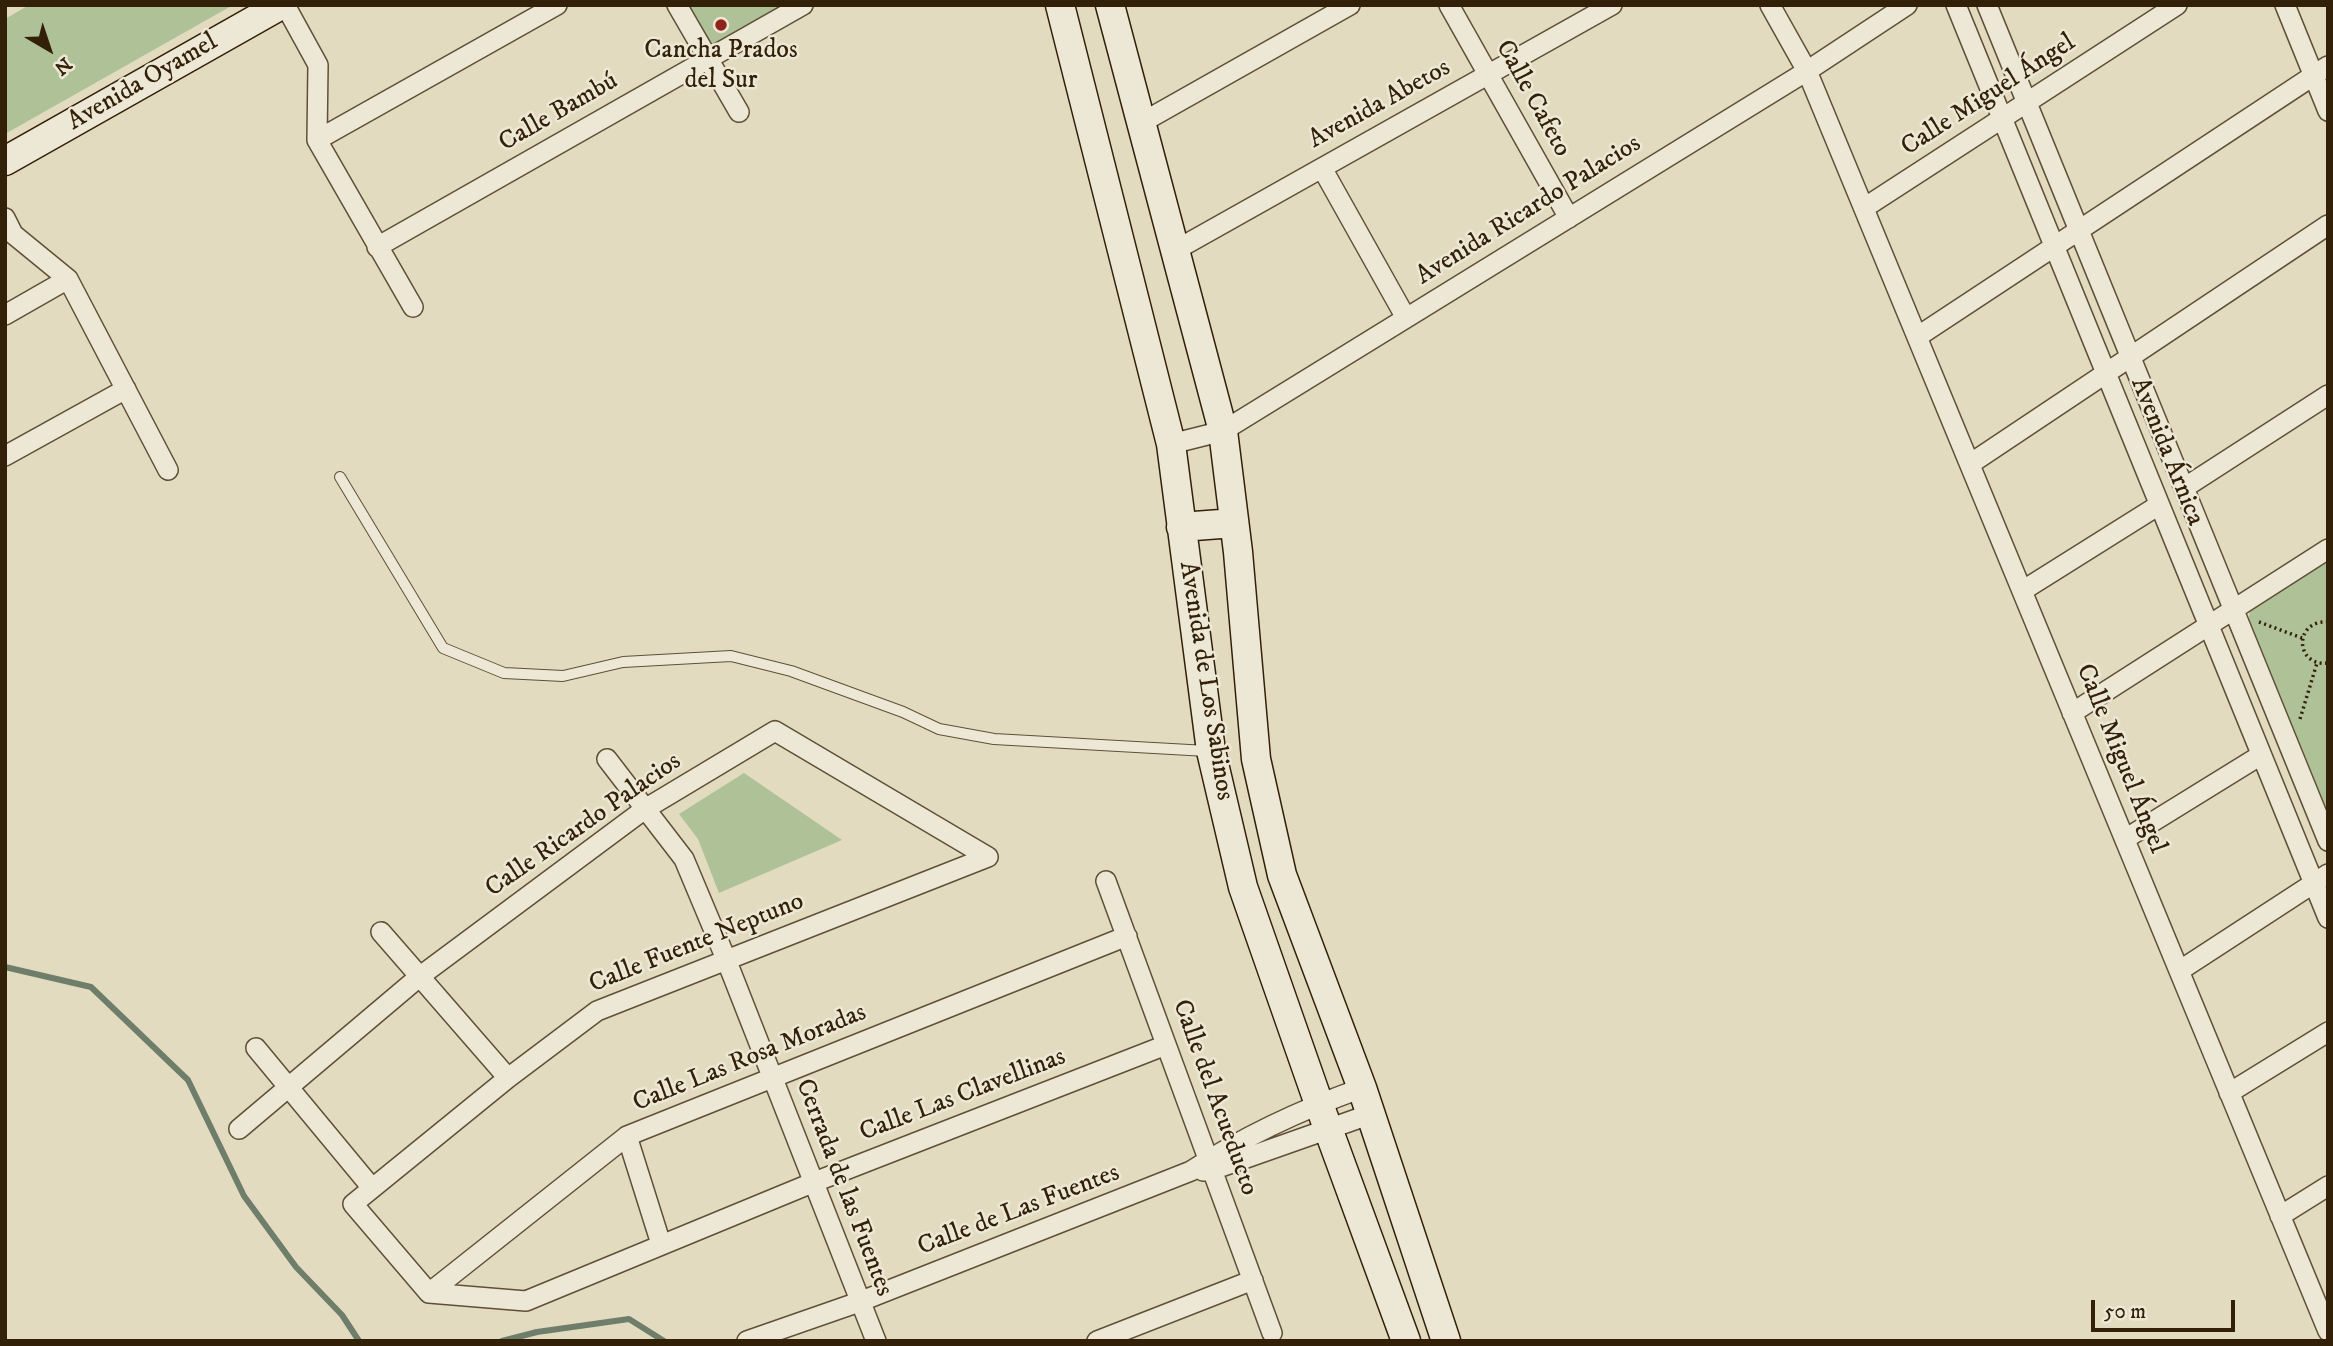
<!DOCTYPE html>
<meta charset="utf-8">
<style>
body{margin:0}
#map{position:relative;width:2333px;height:1346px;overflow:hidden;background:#e3dbc0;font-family:"IM FELL DW Pica",serif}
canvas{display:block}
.frame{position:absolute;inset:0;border:7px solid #332008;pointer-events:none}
.north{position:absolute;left:14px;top:14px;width:70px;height:70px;-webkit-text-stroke:5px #ede8d6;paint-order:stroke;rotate:141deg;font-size:19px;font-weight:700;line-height:28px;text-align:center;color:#332008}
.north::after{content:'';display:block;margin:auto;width:24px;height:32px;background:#332008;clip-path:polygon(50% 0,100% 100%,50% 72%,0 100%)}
.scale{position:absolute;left:2091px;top:1300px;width:144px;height:32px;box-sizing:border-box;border:4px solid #332008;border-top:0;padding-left:9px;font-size:21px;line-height:24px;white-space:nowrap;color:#332008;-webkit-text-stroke:5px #ede8d6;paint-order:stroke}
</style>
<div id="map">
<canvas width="2333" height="1346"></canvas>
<div class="frame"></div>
<div class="north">N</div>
<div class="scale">50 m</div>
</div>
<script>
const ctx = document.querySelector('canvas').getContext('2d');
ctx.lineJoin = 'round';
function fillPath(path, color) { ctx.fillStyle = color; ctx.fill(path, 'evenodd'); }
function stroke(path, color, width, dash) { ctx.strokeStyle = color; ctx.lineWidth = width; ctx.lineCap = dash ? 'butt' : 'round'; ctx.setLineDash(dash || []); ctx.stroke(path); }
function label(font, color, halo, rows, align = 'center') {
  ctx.font = font + ' "IM FELL DW Pica",serif'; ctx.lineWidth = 5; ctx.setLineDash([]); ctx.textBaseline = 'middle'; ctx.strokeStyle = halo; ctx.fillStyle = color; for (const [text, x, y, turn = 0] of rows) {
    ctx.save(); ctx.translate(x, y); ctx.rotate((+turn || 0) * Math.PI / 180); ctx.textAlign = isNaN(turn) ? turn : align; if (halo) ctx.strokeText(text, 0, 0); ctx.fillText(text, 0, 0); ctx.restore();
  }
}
fillPath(new Path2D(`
 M29,5H233L5,134V19Z
 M686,5H783L710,47Z
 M2328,561V821L2247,626L2250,611Z
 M744,773L842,840L719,893L698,839L679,814Z`), '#aec197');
stroke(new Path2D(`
 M5,967L91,987L188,1080L244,1196L296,1267L342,1315L359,1341
 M502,1341L537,1332L629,1319L664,1341`), '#6e7e6a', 6);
const lane = new Path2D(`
 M340,477L443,648L504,673L563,676L623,662L731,656L791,671L903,712L939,729L994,739L1207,751`);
const street = new Path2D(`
 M285,5L318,65L317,140L413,307
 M677,5L739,112
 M1449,5L1569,218
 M1770,5L1807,71L2328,1331
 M1956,5L2328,918
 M1987,5L2328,841
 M2285,5L2328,111
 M1141,123L1350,5
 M317,140L557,5
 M1322,168L1406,318
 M1864,208L2177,5
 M5,218L13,234L68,279L168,470
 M377,247L803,5
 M1174,251L1612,5
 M5,315L68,279
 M1917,337L2328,66
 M1171,444L1223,431L1807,71L1907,5
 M5,456L126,389
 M1970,464L2328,225
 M2184,488L2328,395
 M2022,591L2159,505
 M2072,713L2328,549
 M607,759L684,859L726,959L876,1341
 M2125,839L2261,755
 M988,857L597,1011L508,1078L353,1204L429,1293L526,1301L812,1183L1166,1045
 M1106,881L1272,1333
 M381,932L508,1078
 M2179,971L2328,874
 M256,1048L372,1188
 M2229,1093L2328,1032
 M239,1129L419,977L645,809L775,731L988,857
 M627,1136L661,1244
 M1203,1171L1212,1170L1371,1114
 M2280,1216L2328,1186
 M429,1293L627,1136L1127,936
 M747,1341L859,1302L1191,1171C1243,1137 1303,1109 1362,1088
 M1097,1341L1253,1280`);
const secondary = new Path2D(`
 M1060,5L1171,444L1211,751L1243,887L1319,1104L1406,1341
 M1110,5L1223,431L1238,552L1256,759L1282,875L1362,1088L1446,1341
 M5,161L281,5
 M1181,527L1234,523`);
stroke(lane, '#5f4f36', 12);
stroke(street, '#5f4f36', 22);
stroke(secondary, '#332008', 31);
stroke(new Path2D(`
 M2259,622L2302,638
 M2328,622C2293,620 2295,667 2328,663
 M2300,719L2317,663`), '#332008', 3.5, [2, 3.5]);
stroke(lane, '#ede8d6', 10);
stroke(street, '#ede8d6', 19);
stroke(secondary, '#ede8d6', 28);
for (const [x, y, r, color] of [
 [721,25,7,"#8f2418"]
]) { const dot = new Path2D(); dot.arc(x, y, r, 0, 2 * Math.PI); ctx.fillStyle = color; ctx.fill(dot); stroke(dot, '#ede8d6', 2.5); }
label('26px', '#332008', '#ede8d6', [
 ["Cancha Prados",721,52],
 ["del Sur",721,82]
]);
label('26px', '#332008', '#ede8d6', [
 ["Avenida Oyamel",143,83,-30],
 ["Calle Miguel Ángel",1989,96,-33],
 ["Calle Cafeto",1532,99,61],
 ["Avenida Abetos",1380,105,-29],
 ["Calle Bambú",559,113,-30],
 ["Avenida Ricardo Palacios",1529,211,-32],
 ["Avenida Árnica",2166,452,68],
 ["Avenida de Los Sabinos",1205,681,81],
 ["Calle Miguel Ángel",2120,759,68],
 ["Calle Ricardo Palacios",584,826,-35],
 ["Calle Fuente Neptuno",697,944,-22],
 ["Calle Las Rosa Moradas",750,1059,-22],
 ["Calle Las Clavellinas",963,1096,-21],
 ["Calle del Acueducto",1214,1098,70],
 ["Cerrada de las Fuentes",843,1188,69],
 ["Calle de Las Fuentes",1019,1211,-21]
]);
</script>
